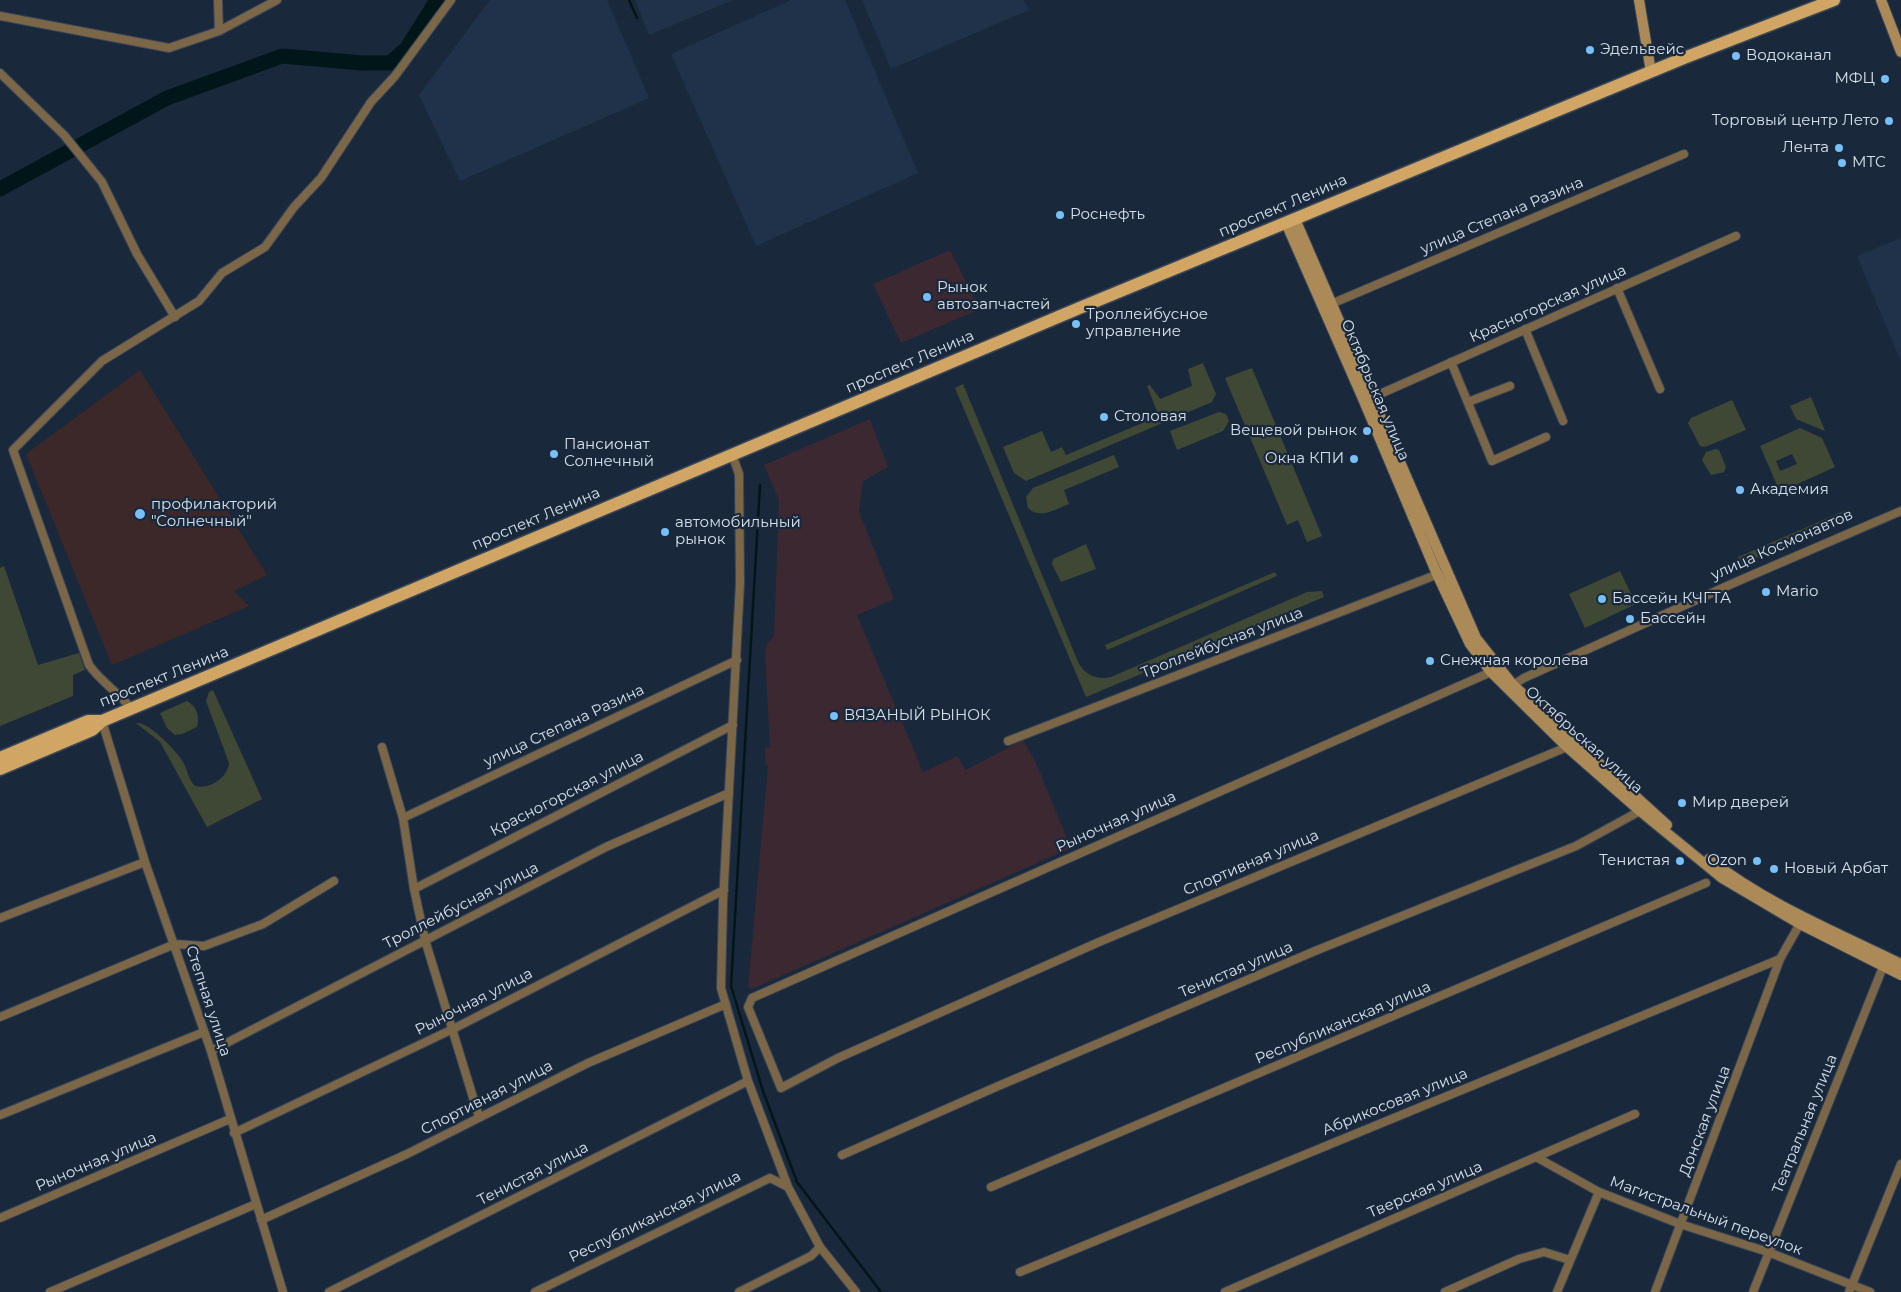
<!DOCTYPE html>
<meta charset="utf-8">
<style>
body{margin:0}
canvas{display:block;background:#19283b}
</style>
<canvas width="1901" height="1292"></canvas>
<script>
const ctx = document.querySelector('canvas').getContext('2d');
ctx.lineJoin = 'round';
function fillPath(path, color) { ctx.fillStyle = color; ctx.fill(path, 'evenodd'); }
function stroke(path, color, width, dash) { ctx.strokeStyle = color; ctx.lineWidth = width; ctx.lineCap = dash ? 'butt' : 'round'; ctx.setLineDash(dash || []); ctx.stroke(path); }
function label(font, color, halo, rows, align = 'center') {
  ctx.font = font + ' Montserrat,sans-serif'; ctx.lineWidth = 4.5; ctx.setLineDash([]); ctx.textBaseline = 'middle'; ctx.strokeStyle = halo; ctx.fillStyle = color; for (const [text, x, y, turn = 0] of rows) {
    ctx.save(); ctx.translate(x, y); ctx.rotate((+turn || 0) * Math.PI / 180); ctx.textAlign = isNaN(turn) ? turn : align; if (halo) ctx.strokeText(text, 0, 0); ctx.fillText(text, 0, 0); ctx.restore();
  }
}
fillPath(new Path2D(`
 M950,250L980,309L901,343L873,284Z
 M870,419L888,467L863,481L859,512L894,599L857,615L923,772L958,756L965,770L1023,740L1036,763L1071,848L752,989L748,987L768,765H765V748H770L765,654L767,644L774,636L779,500L764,465Z`), '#3b2830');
fillPath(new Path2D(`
 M490,0H607L649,98L460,181L419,95Z
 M635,0H733L649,35Z
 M791,0H845L918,173L756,246L671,54Z
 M862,0H1024L1029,10L891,69Z
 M1901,238V362L1857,256Z`), '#203249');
fillPath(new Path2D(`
 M140,370L267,575L234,591L249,606L112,665L26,454Z`), '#3c2829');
fillPath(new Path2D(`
 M1203,363L1216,394L1212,402L1026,481L1014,473L1003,447L1042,431L1051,452L1062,447L1066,455L1159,416L1147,386L1150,385L1160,399L1192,386L1188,369Z
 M1252,368L1322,536L1307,542L1298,520L1287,525L1225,378Z
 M963,384L1079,664C1087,676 1097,680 1111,677L1307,592L1322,591L1324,597L1086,697L955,388Z
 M1811,397L1825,431L1796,419L1790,406Z
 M1732,400L1746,430L1705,447L1700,446L1688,423L1691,418Z
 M1219,412L1226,414L1229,421L1223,431L1177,450L1170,431Z
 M1800,428L1822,438L1835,467L1780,492L1760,446ZM1792,454L1797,464L1780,471L1776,461Z
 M1715,449L1719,450L1726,467L1724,472L1711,475L1702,460L1706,452Z
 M1114,455L1119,467L1064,490L1069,504C1055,509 1040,520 1028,508L1026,497L1033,488Z
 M1846,510L1850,511L1853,516L1740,565L1738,557Z
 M1086,544L1096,569L1061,582L1052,564L1053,559Z
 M4,566L38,665L79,653L85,670L73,675V696L0,726V568Z
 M1620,571L1636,604L1585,628L1569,594Z
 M1275,572L1277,576L1107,650L1105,645Z
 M213,690L262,799L207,827L160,742L136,723C148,721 177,751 183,762C188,770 188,780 195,786C210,790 228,777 229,763L206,701L209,692Z
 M187,701C197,707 200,716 197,727L182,734L175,735L167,728L160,713Z`), '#3e4835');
stroke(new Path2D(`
 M629,0L637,18
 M760,485L731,986L763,1091L797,1182L881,1292`), '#001618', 2.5);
stroke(new Path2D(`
 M0,189L167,98L282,56L363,63H390L407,48L437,0`), '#001618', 15);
const street = new Path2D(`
 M218,0L219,31
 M0,16L169,48L219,31L277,0
 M0,73L64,135L102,182L137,254L175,317
 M1617,288L1660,389
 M1331,304L1684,154
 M1525,329L1563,421
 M1451,362L1492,461L1546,437
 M1371,398L1736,236
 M1468,402L1510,386
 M732,454L739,474L740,583L723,902L721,988L748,1081L788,1187L820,1247L856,1292
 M1491,672L752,998L748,1007L781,1088L838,1058L1099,942L1567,747
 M1513,685L1524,678L1736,582L1901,511
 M131,708C118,692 101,682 89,665L13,450L102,361L199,301L222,273L265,247L294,207L321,178L371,102L395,76L451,0
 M102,721L145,862L211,1051L283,1292
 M1008,741L1441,573
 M382,747L403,818L414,889L425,940L479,1117
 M403,818L737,660
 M414,889L733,725
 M0,918L145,862
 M0,1017L175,944L204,946L263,924L334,881
 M211,1051L606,847L729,793
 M0,1115L204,1032
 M234,1133L453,1029L724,890
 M842,1155L996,1087L1315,951L1576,846L1640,811
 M1536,1157L1599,1192L1680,1224L1768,1252L1870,1292
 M991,1187L1706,883
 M0,1218L230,1119
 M261,1220L407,1154L588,1063L726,1004
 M1020,1272L1780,959
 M50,1292L256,1204
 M329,1292L748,1081
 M535,1292L770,1178L788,1187
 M739,1292L811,1256L820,1247
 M1225,1292L1635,1114
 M1445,1292L1519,1259L1544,1252L1570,1260
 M1557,1292L1599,1192
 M1655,1292L1780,959L1802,920
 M1753,1292L1883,967
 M1849,1292L1901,1164`);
const secondary = new Path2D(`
 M1639,0L1651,72
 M1881,0L1901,52
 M1295,219L1476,638L1513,685L1667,825
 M1286,223L1364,401L1437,574L1470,644L1491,672L1567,747L1640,811L1722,878L1800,924L1901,975
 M1709,859C1766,904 1836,932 1901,964`);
const primary = new Path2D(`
 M0,758L88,721H102L1077,309L1684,58L1834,0
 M0,769L92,730L102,721`);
stroke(street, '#374557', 10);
stroke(secondary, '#374557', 12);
stroke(primary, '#374557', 15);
stroke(street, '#7b6748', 8);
stroke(secondary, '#ac8a58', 10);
stroke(primary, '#d1a664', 12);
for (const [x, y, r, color] of [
 [1590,50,5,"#76c0f7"],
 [1736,56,5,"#76c0f7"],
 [1885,79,5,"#76c0f7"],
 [1889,121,5,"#76c0f7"],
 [1839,148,5,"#76c0f7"],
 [1842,163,5,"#76c0f7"],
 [1060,215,5,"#76c0f7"],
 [927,297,5,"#76c0f7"],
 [1076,324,5,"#76c0f7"],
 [1104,417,5,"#76c0f7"],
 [1367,431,5,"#76c0f7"],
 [554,454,5,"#76c0f7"],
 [1354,459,5,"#76c0f7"],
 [1740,490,5,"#76c0f7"],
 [140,514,6,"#76c0f7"],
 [665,532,5,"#76c0f7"],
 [1766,592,5,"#76c0f7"],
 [1602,599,5,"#76c0f7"],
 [1630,619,5,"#76c0f7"],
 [1430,661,5,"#76c0f7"],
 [834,716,5,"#76c0f7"],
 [1682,803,5,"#76c0f7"],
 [1680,861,5,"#76c0f7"],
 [1757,861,5,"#76c0f7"],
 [1774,869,5,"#76c0f7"]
]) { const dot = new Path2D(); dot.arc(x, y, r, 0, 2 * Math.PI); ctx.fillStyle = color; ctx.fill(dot); stroke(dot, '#19283b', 2); }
label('15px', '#d6e0ec', '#19283b', [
 ["Эдельвейс",1600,50],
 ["Водоканал",1746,56],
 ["МФЦ",1875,79,"right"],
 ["Торговый центр Лето",1879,121,"right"],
 ["Лента",1829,148,"right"],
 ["МТС",1852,163],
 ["Роснефть",1070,215],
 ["Рынок",937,288],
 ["автозапчастей",937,305],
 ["Троллейбусное",1086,315],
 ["управление",1086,332],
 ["Столовая",1114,417],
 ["Вещевой рынок",1357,431,"right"],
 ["Пансионат",564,445],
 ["Солнечный",564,462],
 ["Окна КПИ",1344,459,"right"],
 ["Академия",1750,490],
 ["профилакторий",151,505],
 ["\"Солнечный\"",151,522],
 ["автомобильный",675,523],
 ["рынок",675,540],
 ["Mario",1776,592],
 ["Бассейн КЧГТА",1612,599],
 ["Бассейн",1640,619],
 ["Снежная королева",1440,661],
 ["ВЯЗАНЫЙ РЫНОК",844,716],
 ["Мир дверей",1692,803],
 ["Тенистая",1670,861,"right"],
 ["Ozon",1747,861,"right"],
 ["Новый Арбат",1784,869]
], 'left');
label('15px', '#d6e0ec', '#19283b', [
 ["проспект Ленина",1283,206,-23],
 ["улица Степана Разина",1502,216,-23],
 ["Красногорская улица",1548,304,-24],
 ["проспект Ленина",910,362,-23],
 ["Октябрьская улица",1375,390,67],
 ["проспект Ленина",536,519,-23],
 ["улица Космонавтов",1782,545,-24],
 ["Троллейбусная улица",1222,643,-21],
 ["проспект Ленина",164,677,-22],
 ["улица Степана Разина",564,726,-25],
 ["Октябрьская улица",1584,740,42],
 ["Красногорская улица",567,794,-27],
 ["Рыночная улица",1116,822,-24],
 ["Спортивная улица",1251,863,-23],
 ["Троллейбусная улица",461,906,-27],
 ["Тенистая улица",1236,970,-23],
 ["Степная улица",208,1001,72],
 ["Рыночная улица",474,1002,-27],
 ["Республиканская улица",1343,1023,-23],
 ["Спортивная улица",487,1098,-27],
 ["Абрикосовая улица",1395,1102,-22],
 ["Донская улица",1705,1121,-69],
 ["Театральная улица",1805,1124,-68],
 ["Рыночная улица",96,1162,-23],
 ["Тенистая улица",533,1174,-27],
 ["Тверская улица",1425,1190,-23],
 ["Магистральный переулок",1706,1216,20],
 ["Республиканская улица",655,1217,-26]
]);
</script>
